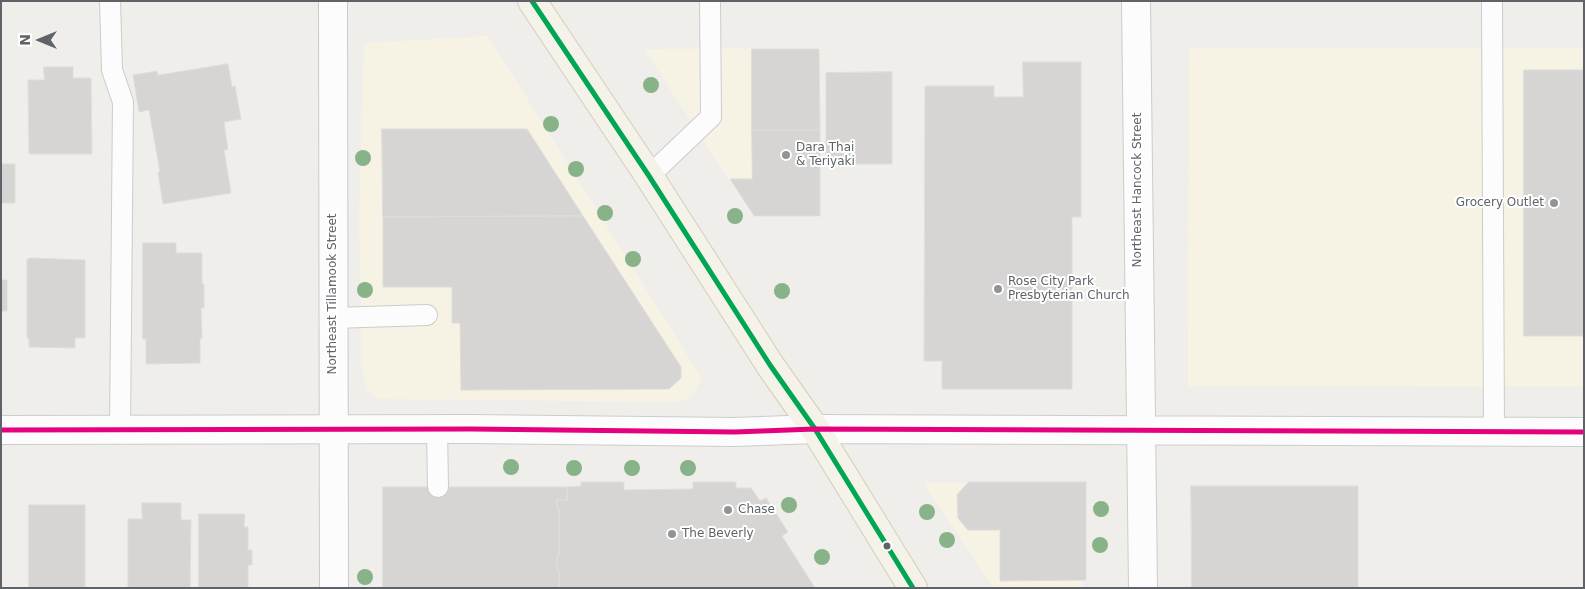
<!DOCTYPE html>
<style>
body{margin:0}
#map{position:relative;width:1585px;height:589px;overflow:hidden;background:#efeeea;font-family:"DejaVu Sans",sans-serif}
canvas{display:block}
.frame{position:absolute;inset:0;border:2px solid #5f6368;pointer-events:none}
.north{position:absolute;left:15px;top:15px;width:50px;height:50px;-webkit-text-stroke:4px #fff;paint-order:stroke;rotate:270deg;font-size:14px;font-weight:700;line-height:20px;text-align:center;color:#5f6368}
.north::after{content:'';display:block;margin:auto;width:18px;height:22px;background:#5f6368;clip-path:polygon(50% 0,100% 100%,50% 72%,0 100%)}
</style>
<div id="map">
<canvas width="1585" height="589"></canvas>
<div class="frame"></div>
<div class="north">N</div>
</div>
<script>
const ctx = document.querySelector('canvas').getContext('2d');
ctx.lineJoin = 'round';
function fillPath(path, color) { ctx.fillStyle = color; ctx.fill(path, 'evenodd'); }
function stroke(path, color, width, dash) { ctx.strokeStyle = color; ctx.lineWidth = width; ctx.lineCap = dash ? 'butt' : 'round'; ctx.setLineDash(dash || []); ctx.stroke(path); }
function label(font, color, halo, rows, align = 'center') {
  ctx.font = font + ' "DejaVu Sans",sans-serif'; ctx.lineWidth = 4; ctx.setLineDash([]); ctx.textBaseline = 'middle'; ctx.strokeStyle = halo; ctx.fillStyle = color; for (const [text, x, y, turn = 0] of rows) {
    ctx.save(); ctx.translate(x, y); ctx.rotate((+turn || 0) * Math.PI / 180); ctx.textAlign = isNaN(turn) ? turn : align; if (halo) ctx.strokeText(text, 0, 0); ctx.fillText(text, 0, 0); ctx.restore();
  }
}
fillPath(new Path2D(`
 M488,36L702,379L690,398L679,402L378,399L367,390L362,369L359,219L364,43Z
 M820,48V217H753L644,49Z
 M1189,48H1584V387L1188,386Z
 M924,483H1083L1082,588H994Z`), '#f7f3e4');
const building = new Path2D(`
 M752,49H819L820,130H752Z
 M1023,62H1081V217H1072V389H942V361H924L925,86H994V97H1023Z
 M228,64L232,87L235,86L241,119L224,122L228,150H224L231,193L163,204L158,172H160L149,110L139,112L133,75L157,71L158,75Z
 M44,67H73V78H91L92,154H29L28,80H44Z
 M1524,70H1584V336H1524Z
 M892,72V164H826V73Z
 M382,129H527L583,216L383,217Z
 M752,130H820V216H754L730,179H752Z
 M1,164H15V203H1Z
 M583,216L681,367V378L669,389L461,390L460,323H452V287H383V217Z
 M143,243H176V253H202V284H204V308H201L202,338L200,339V363L146,364V339H143Z
 M30,258L85,260V338H75V348L29,347V338H27V260Z
 M1,280H7V311H1Z
 M581,482H624V490L693,489V482H736V488H751L760,501L766,498L788,532L782,536L815,588H559V570H557V555H559V508H557V500H567V487L581,486Z
 M969,482H1086V580L1000,581V530H968L958,518L957,495Z
 M1191,486H1358V588H1192Z
 M383,487H567V500H557V508H559V555H557V570H559V588H383Z
 M142,503H181V520H191L190,588H128V519H142Z
 M29,505H85V588H29Z
 M199,514H245L244,527H248V550H252V565H248V588H199Z`);
fillPath(building, '#d6d5d3');
stroke(building, '#deddd9', 1);
const lane = new Path2D(`
 M110,1L112,70L123,102L120,430
 M1492,1L1494,432
 M649,176L711,117L710,1
 M333,318L427,315
 M437,429L438,487`);
const street = new Path2D(`
 M1136,1L1143,588
 M1,430L471,429L735,432L815,429L1584,432`);
const secondary = new Path2D(`
 M333,1L334,588`);
const primary = new Path2D(`
 M532,1L649,176L770,365L815,429L913,588`);
stroke(lane, '#cbcccc', 22);
stroke(street, '#cbcccc', 30);
stroke(secondary, '#cacacb', 30);
stroke(primary, '#d7ceb8', 30);
stroke(lane, '#fdfcfc', 20);
stroke(street, '#fdfcfc', 28);
stroke(secondary, '#fdfcfc', 28);
stroke(primary, '#f4f2e9', 28);
stroke(new Path2D(`
 M532,1L649,176L770,365L815,429L913,588`), '#00a651', 5);
stroke(new Path2D(`
 M1,430L471,429L735,432L815,429L1584,432`), '#e5007d', 5);
ctx.fillStyle = '#88b388';
for (const [x, y] of [
 [651,85],
 [551,124],
 [363,158],
 [576,169],
 [605,213],
 [735,216],
 [633,259],
 [365,290],
 [782,291],
 [511,467],
 [574,468],
 [632,468],
 [688,468],
 [789,505],
 [1101,509],
 [927,512],
 [947,540],
 [1100,545],
 [822,557],
 [365,577]
]) { ctx.beginPath(); ctx.arc(x, y, 8, 0, 2 * Math.PI); ctx.fill(); }
for (const [x, y, r, color] of [
 [786,155,5,"#919496"],
 [1554,203,5,"#919496"],
 [998,289,5,"#919496"],
 [728,510,5,"#919496"],
 [672,534,5,"#919496"],
 [887,546,4.5,"#5f6368"]
]) { const dot = new Path2D(); dot.arc(x, y, r, 0, 2 * Math.PI); ctx.fillStyle = color; ctx.fill(dot); stroke(dot, '#fff', 2); }
label('12px', '#5f6368', '#fff', [
 ["Dara Thai",796,148],
 ["& Teriyaki",796,162],
 ["Grocery Outlet",1544,203,"right"],
 ["Rose City Park",1008,282],
 ["Presbyterian Church",1008,296],
 ["Chase",738,510],
 ["The Beverly",682,534]
], 'left');
label('12px', '#5f6368', '#fff', [
 ["Northeast Hancock Street",1138,190,-90],
 ["Northeast Tillamook Street",333,294,-90]
]);
</script>
